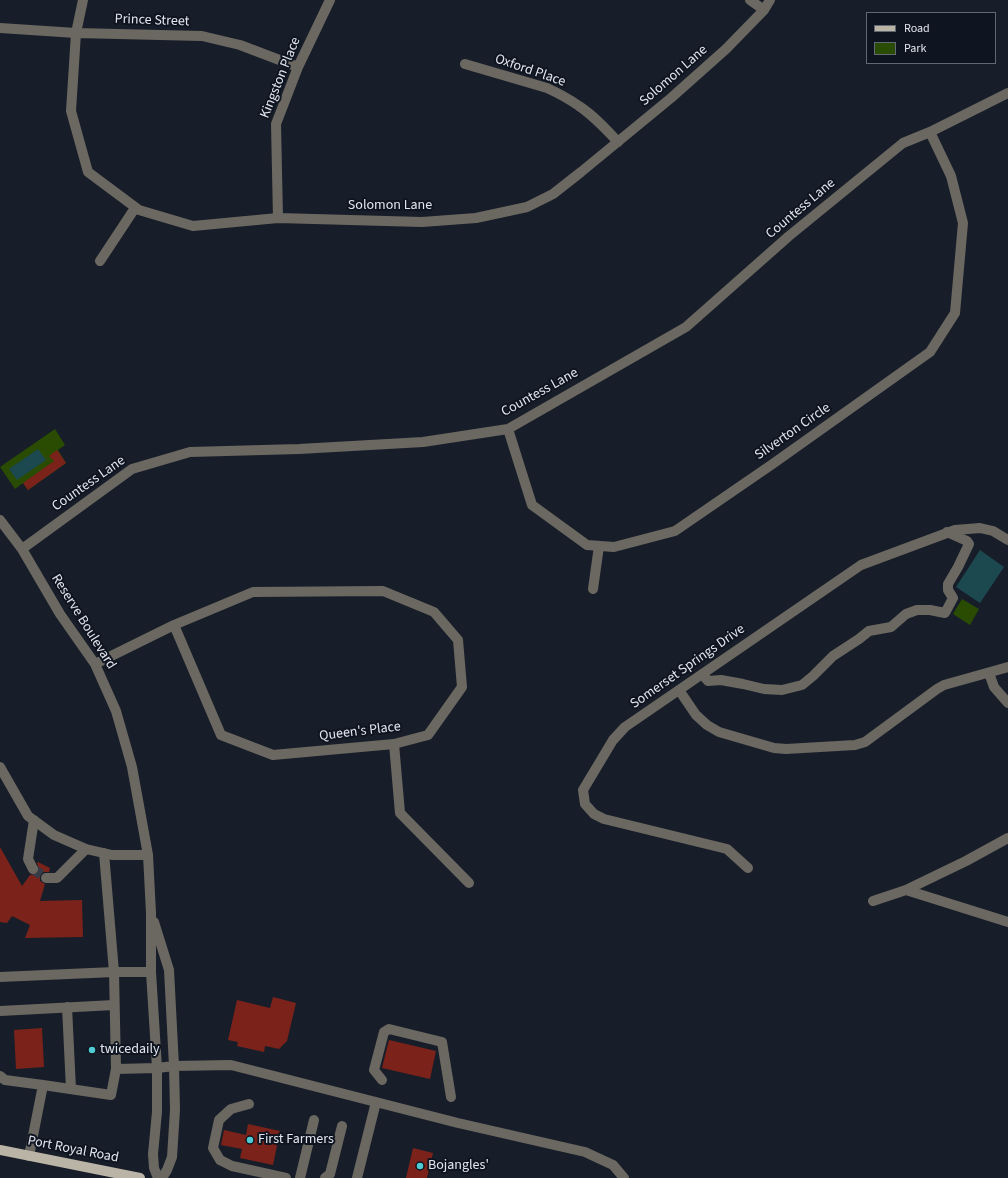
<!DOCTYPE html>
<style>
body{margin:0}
#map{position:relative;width:1008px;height:1178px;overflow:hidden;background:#181e29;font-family:"Source Sans 3",sans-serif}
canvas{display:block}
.legend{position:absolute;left:866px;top:12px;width:130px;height:52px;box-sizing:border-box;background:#0f1520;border:1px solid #636972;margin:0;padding:5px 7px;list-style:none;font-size:12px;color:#e1e6ee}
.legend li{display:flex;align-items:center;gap:8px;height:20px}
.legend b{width:20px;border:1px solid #636972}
</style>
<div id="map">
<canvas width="1008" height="1178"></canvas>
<ul class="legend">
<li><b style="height:5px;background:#b9b4a6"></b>Road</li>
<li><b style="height:11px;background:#294c02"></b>Park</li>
</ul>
</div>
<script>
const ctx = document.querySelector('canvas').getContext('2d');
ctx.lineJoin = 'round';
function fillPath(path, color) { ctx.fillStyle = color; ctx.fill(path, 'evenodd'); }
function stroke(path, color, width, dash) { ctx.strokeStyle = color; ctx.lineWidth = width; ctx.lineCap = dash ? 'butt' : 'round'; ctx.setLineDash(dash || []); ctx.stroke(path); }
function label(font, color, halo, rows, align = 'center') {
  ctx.font = font + ' "Source Sans 3",sans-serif'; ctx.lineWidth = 4; ctx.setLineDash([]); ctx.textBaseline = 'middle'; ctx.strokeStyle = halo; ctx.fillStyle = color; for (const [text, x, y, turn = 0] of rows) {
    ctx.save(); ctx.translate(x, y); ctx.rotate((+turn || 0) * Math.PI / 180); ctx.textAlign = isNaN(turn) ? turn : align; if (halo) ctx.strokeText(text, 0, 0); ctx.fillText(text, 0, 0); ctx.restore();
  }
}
fillPath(new Path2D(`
 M55,429L65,445L58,450L66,463L28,490L23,483L15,489L0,467Z
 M962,599L979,609L970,625L953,614Z`), '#294c02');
fillPath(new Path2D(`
 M38,449L46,460L17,480L9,469Z
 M980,550L1004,567L980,603L956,587Z`), '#1c484f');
fillPath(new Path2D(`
 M57,450L66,463L28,490L23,483L54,461L49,456Z
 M0,847L22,886L30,875H36L39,872V869L37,863L38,862L50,868L49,872H43L40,875V881L45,884L40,901L82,900L83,937L25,938L30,925L12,916L7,923L0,922Z
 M273,997L296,1003L287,1041L279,1049L265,1046L264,1052L237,1046L238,1042L228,1040L237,1000L270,1008Z
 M42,1028L44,1067L16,1069L14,1030Z
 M389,1040L436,1051L430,1079L382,1068Z
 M248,1124L280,1131L273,1165L240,1158L242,1149L221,1145L224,1130L246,1135Z
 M413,1148L433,1153L427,1178H406Z`), '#7b221a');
stroke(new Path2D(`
 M33,869L46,878`), '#363c47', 10, [10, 5]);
stroke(new Path2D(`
 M83,0L76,33L71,111L88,172L139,210L193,226L278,218L422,222L476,218L527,207L553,194L581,172L671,98L726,49L764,10L770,0
 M750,0L764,10
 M0,28L76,33L202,36L240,45L298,67
 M465,64L547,88C558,93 569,99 579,106C594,116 606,129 618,142
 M278,218L276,124L298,67L330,0
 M100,261L135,208
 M508,429L532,505L587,545L614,547L675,531L774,463L930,352L955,313L963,223L951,176L930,132
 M0,520L22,549L60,614L95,664L116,711L132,767L148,855L151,913V972L157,1068V1112L153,1154L154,1168L158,1178
 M22,549L132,469L190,452L299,449L423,442L508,429L686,327L789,236L903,143L930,132L1008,93
 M593,589L599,546
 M95,664L174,625L253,592L383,591L434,612L458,640L462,687L428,735L394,744L273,755L221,735L174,625
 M989,673L994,687L1008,703
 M702,674L708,681L721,680L743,684L764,689L782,690L802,685L813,676L833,656L859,639L869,631L891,627L906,614L917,610H930L945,613L953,598L948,590V584L958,567L969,544L967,541L947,532
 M679,690L696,715L707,725L719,732L774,748L786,749L855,745L865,742L937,689L944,685L1008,667
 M394,744L400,813L469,883
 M0,767L28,816L54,835L86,849L112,855H148
 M104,853L114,972L116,1069L157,1068L174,1066L231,1065L458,1123L585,1152L613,1165L624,1178
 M748,868L727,849L604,819L594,814L585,804L583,790L613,740L625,727L861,565L955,530L980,528L993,531L1008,540
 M33,869L28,859L34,820
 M46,878H57L86,849
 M906,890L1008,922
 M873,901L906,890L966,861L1008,838
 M154,922L169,970L174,1066L175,1110L172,1157L167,1170L162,1178
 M0,977L114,972H151
 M67,1007L71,1089
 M0,1011L114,1005
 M0,1076L5,1080L43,1085
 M382,1080L374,1070L384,1032L389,1029L442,1042L451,1097
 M249,1104L231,1109L219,1120L213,1148L220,1160L232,1166L286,1178
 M29,1156L43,1085L111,1095L116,1069
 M300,1178L314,1120
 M325,1178L330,1174L342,1126
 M357,1178L376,1102`), '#6b6861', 10);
stroke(new Path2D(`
 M0,1150L140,1178`), '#b9b4a6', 10);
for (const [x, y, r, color] of [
 [92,1050,4,"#51ccd4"],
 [250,1140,4,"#51ccd4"],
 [420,1166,4,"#51ccd4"]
]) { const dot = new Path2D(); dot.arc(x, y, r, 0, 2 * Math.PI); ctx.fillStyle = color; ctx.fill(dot); stroke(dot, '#0f1520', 1.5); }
label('14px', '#e1e6ee', '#0f1520', [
 ["Prince Street",152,21,2],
 ["Oxford Place",530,71,19],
 ["Solomon Lane",674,76,-41],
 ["Kingston Place",281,78,-68],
 ["Solomon Lane",390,206],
 ["Countess Lane",801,209,-40],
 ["Countess Lane",540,393,-29],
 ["Silverton Circle",793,432,-35],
 ["Countess Lane",89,484,-35],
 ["Reserve Boulevard",83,622,58],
 ["Somerset Springs Drive",688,667,-35],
 ["Queen's Place",360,732,-7],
 ["Port Royal Road",73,1150,11]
]);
label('14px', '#e1e6ee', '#0f1520', [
 ["twicedaily",100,1050],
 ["First Farmers",258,1140],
 ["Bojangles'",428,1166]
], 'left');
</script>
